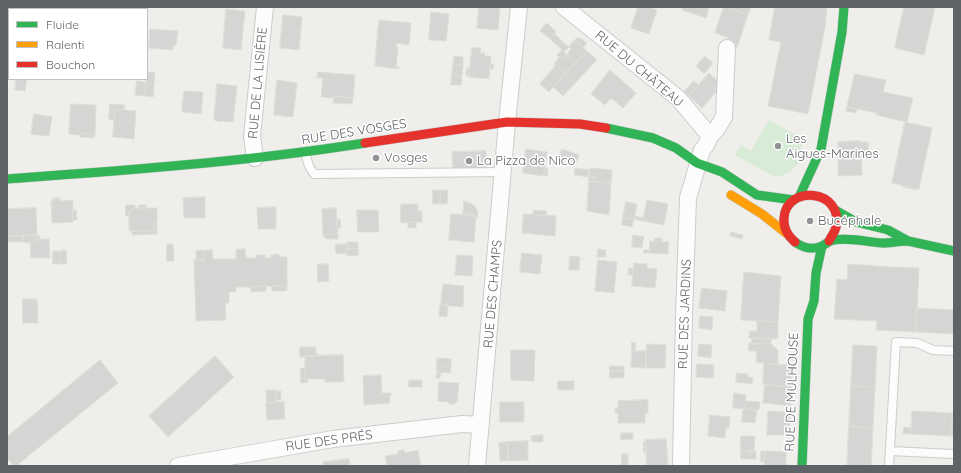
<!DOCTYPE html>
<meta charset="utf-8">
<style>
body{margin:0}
#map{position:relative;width:961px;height:473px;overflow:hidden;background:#efeeea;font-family:Quicksand,sans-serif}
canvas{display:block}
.frame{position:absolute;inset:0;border:8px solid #5f6368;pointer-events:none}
.legend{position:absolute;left:8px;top:8px;width:140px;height:72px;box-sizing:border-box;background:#fff;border:1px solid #bfc1c3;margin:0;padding:5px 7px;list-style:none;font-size:12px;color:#5f6368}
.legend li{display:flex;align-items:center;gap:8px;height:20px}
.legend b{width:20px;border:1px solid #bfc1c3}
</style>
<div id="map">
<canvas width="961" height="473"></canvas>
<div class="frame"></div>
<ul class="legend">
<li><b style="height:5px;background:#30b455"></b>Fluide</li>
<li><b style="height:5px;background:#ff9f0a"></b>Ralenti</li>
<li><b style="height:5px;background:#e5322d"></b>Bouchon</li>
</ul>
</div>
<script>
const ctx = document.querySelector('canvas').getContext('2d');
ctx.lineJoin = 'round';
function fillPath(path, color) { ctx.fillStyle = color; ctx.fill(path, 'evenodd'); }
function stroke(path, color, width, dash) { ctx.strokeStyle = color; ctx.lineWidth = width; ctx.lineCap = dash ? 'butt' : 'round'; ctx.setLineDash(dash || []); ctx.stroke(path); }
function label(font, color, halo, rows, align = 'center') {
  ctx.font = font + ' Quicksand,sans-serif'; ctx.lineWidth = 3; ctx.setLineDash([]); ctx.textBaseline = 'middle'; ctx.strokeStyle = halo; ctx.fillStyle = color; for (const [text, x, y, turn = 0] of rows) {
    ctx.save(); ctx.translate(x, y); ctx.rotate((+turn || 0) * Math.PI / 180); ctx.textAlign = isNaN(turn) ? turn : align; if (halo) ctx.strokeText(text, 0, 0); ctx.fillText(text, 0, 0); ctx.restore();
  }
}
fillPath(new Path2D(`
 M769,120L803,139L798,164L789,173L781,176H773L735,155L741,145L751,151Z`), '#d8ebd6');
const building = new Path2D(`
 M54,7H75V9H53Z
 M479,7L500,8L498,30L477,28Z
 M638,7H648L657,10L649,34L631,28Z
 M683,7H709L706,18L682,10Z
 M724,7L748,14L738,45L726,37L715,33Z
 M726,7H751L748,14Z
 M775,7H827L825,28L808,114L768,106L781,42L769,40Z
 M904,7H935L924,55L895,48Z
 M226,9L245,11L241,50L223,48Z
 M431,12L449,14L446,41L429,40Z
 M283,15L302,17L299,50L280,48Z
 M379,20L411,23L409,45L396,43V47H398L396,67H399V69L375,66Z
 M547,23L556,32L550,39L540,31Z
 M150,29L178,31L176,46H173V50L149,48Z
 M555,34L563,42L559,47L550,39Z
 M577,38H580L587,43L583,48L575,40Z
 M575,40L587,51L576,63L567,54L571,49L569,47Z
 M732,41L738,45L736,49L729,47Z
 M563,42L569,47L564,52L559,47Z
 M8,47H9V62L7,61Z
 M472,48H481L480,53H485L484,56H491L489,79L469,77Z
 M562,50L566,54L562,59L557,55Z
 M587,51L597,60L575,83L565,74Z
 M567,54L576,63L565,74L554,64L559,57L562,59Z
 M454,56L463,57V65L453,64Z
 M705,56L713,63L704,74L696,66Z
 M453,64L463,65L462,76L452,75Z
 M490,64H494L493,69H490Z
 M556,65L565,74L562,78L553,69Z
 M467,68L470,69L469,76L466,75Z
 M553,69L562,78L553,87L544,79Z
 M610,70L636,93L623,108L611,98L605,105L591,94Z
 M147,72L155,73L153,97L145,96Z
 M318,72L355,75L353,98L335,96L334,98L321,97L323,78H317Z
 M709,73L720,83L715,89L704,79Z
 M565,74L575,83L563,96L553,87Z
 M855,74L886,80L883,92L913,98L907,122L876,115L877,113L847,107Z
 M452,75L462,76L461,85H451Z
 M16,79H27L25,91L15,90Z
 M544,79L553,87L549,92L540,84Z
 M704,79L717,91L702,108L689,96Z
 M277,80L297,83L293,117L274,115Z
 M137,81L146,82L145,96L135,95Z
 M694,81L699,85L689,96L684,92Z
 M217,84L237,86L233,122L221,121V122L214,120Z
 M184,91L203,92L201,114L182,112Z
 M335,96L353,98L352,104L333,103Z
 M71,104L96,105L95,134L81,133V135L69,134Z
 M110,104L125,105L124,110L115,109L114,120L109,119Z
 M847,107L857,109L856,113L846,111Z
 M115,109L136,111L134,139L113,137Z
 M34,114L52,117L49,136L31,134Z
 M905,122L932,128L919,189L892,183Z
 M81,133L95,134L94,138L80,137Z
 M861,141L862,175L838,176V142Z
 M861,142H868L869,158L862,159Z
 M526,149L547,152L544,176L523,173Z
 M562,149L579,155L576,163L559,157Z
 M486,151V169L453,171L452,152Z
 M545,168L548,169L547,176H544Z
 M575,168L589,170V177L575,175Z
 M590,168L612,170L611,183L595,182V177H589Z
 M589,177H595V182H589Z
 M589,182L611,183L609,215L587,211Z
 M903,185L917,188V190L903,187Z
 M433,190H441L440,204H433Z
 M441,190H448L447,204H440Z
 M205,197V218H184L183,198Z
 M53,198H60V201L73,200V222L52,223L51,201H53Z
 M647,200L668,204L664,225L643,221Z
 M464,201L472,204L475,207L477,210L478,217L473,216V213H466L465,215H463Z
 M626,202L637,204L634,219L623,218Z
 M401,204H418V211H422V222L401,223Z
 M126,205H135V208L133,209V210L129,211V216H126Z
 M139,205H146V208H139Z
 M276,207V229H258L257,208Z
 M36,208L37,235L7,236V209Z
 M135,208H157V223H154V231H129V211L133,210V209Z
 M336,208L338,234L323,235L322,209Z
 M73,210H76L77,220H73Z
 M357,210H378L379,232H358Z
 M534,210L547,211L546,216L533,214Z
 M466,213H473V216L465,215Z
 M451,214L476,216L474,242L449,240Z
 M524,214L556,216L555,236L522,233Z
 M634,216L644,218L643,221L634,219Z
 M623,218L634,219L632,227L622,225Z
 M340,219L341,228H337V220Z
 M416,222V228H408V223Z
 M154,223H157V234L132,235V231H154Z
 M731,232L743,235L742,239L730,236Z
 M338,234V239H326V237H323V235Z
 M37,235V242L23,243V236Z
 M633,235L644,237L642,248L632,247Z
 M7,236H23V242H7Z
 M40,236V239H49L50,258H31L30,242H37V237Z
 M655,238H662V242L655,241Z
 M650,241L669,242L668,254L650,253Z
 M347,242H358V249H347Z
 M167,244H173L174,261H167Z
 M347,244V253L336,254L335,245Z
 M245,249L246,258H256V255H265V258H271V255L279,254V257H287V290L286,286L251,287V292L250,287H236V292H229V303H225L226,320L196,321L194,260H204L203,251L212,250L213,259H217V258V259H224V258V259H236V250Z
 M347,249H358L359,255L347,256Z
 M598,249L606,250L605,257H597Z
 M66,250L67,263L61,264L60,251Z
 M212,250L203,251L204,260H196V251Z
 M644,250H650V253H644Z
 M53,251H60L61,264H53Z
 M522,253L542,255L540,274L520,272Z
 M457,255L473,256L472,276L455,275Z
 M570,256L580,257L579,270H569Z
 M598,260L617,262L614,293L595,291Z
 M634,263L647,264V268L657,269L655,288L632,286Z
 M328,264L329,281L318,282L317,265Z
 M848,264L891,267L919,268L916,332L876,330L877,321L834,319L837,279L847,280Z
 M629,268H633V275H628Z
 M744,272L781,276L778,322L741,320Z
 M443,284L464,286L463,307L441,305Z
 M266,286V291L251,292V287Z
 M272,286H286V291H272Z
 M702,288L727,291L725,311L699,308Z
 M23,299H37L38,323H23Z
 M440,305H448L447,317L439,316Z
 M917,308L954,310V334L916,332Z
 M700,316L713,317L712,330L699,328Z
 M757,321L778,322V337L776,339L749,338L750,331H757Z
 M752,338L771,339V344H752Z
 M632,342L636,343L635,351H632Z
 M749,343L771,344L778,350V365L756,362L757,351H749Z
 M647,344L666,345L665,368H646Z
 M699,344L712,345L711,358L698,356Z
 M853,345L877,346L875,387L851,386Z
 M300,347H316V354H318V356L300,357Z
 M511,350H535L534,381L511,380Z
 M632,351H646V368L631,367Z
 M343,355L344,382H325V379H305V356Z
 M215,356L234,377L168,437L149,416Z
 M437,358L451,359V367L437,366Z
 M100,360L118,383L16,466H14L7,458V437Z
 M764,363L792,365L791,387L763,384Z
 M697,364L714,365L713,378L696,377Z
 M437,366L451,367L450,373L437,372Z
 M610,366H624V371H610Z
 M301,368H305V379H308V382L301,383Z
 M610,371H624V378H610Z
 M437,372H441L440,378H436Z
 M737,373L748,374V377L753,378L752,384L736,382Z
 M381,375L382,393H391V396H389L390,403L364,405L363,376Z
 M409,380H422V387H409Z
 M558,381H574V390H558Z
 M439,382L459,383L457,402H455V404H449V402L438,401Z
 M765,385L791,387V406L763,403Z
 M851,386L875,387L873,428L849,426Z
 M266,390H276V403H267Z
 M276,391H281V400H276Z
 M734,393L746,395L745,409L733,408Z
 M648,400V413H645V423H618V413H615V408H618V401Z
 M746,401L760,402L759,410L745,409Z
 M284,402L285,419L267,420L266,403Z
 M500,402H524V422H500Z
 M743,409L757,410L755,423L742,422Z
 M768,411L790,412V435H767Z
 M912,411L953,413L951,436L911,434Z
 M953,413H954V436H951Z
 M710,415L730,417L729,428H726L725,438L708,436Z
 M849,426L873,428L871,466H847Z
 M904,427L911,428V434H903Z
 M621,433H633V439L621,440Z
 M543,435V442H532L531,436Z
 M741,436H755L754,451H741Z
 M666,439L668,466H647L645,440Z
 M528,441V460L508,461V442Z
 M646,441V453H644L643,442Z
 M508,442V460L500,461L499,443Z
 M404,450L405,453L418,450L421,466H383L387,465L385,456L398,454V451Z
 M741,451H750V459H741Z
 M750,451H756V459H750Z
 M761,451H765L764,462H761Z
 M765,451L786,452V466H764Z
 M622,454H628V466H622Z
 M349,459L350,466H323V462Z`);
fillPath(building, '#d6d5d3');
stroke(building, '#deddd9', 1);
const lane = new Path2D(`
 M305,153L309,166L314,174L504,172
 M890,451L954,454
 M889,466L896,342L917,343L933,350L954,351`);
const street = new Path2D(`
 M564,7L678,98L710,136L706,145L702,150L688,198L684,316L681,466
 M710,136L716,130L724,117L727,48
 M255,158L252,136L265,7
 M178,466L333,439L462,424L481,425
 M477,466L507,122L519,7`);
const fast = new Path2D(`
 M606,128L653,138L676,148L697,163L722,172L757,195L794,200
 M7,179C126,170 247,162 365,143
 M799,197L821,149L842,32L844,7
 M835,210L856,222L888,230L908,241L954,251
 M795,242C803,248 813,250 822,246C826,244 828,241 833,240C850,237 866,242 883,243C891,243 900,241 908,241
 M802,466L808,319L814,301L816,273L822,246`);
const slow = new Path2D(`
 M731,195L762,214L786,233`);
const jam = new Path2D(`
 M365,143L507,122L580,124L606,128
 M795,242C788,236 783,228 784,218C786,184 844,189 836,227C835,232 831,237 829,241`);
stroke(lane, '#cbcccc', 10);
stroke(street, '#cbcccc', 18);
stroke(fast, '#cacacb', 10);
stroke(slow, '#cacacb', 10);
stroke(jam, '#cacacb', 10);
stroke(lane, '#fdfcfc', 8);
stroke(street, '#fdfcfc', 16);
stroke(fast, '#30b455', 9);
stroke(slow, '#ff9f0a', 9);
stroke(jam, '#e5322d', 9);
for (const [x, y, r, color] of [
 [778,146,4,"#919496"],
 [376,158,4,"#919496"],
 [469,161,4,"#919496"],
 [810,221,4,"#919496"]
]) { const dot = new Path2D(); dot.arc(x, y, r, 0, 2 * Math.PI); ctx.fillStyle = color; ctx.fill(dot); stroke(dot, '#fff', 1.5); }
label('13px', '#5f6368', '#fff', [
 ["RUE DU CHÂTEAU",639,69,40],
 ["RUE DE LA LISIÈRE",258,83,-85],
 ["RUE DES VOSGES",354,132,-9],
 ["RUE DES CHAMPS",493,294,-85],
 ["RUE DES JARDINS",685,314,-88],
 ["RUE DE MULHOUSE",792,392,-88],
 ["RUE DES PRÉS",329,441,-8]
]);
label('13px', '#5f6368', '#fff', [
 ["Les",786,139],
 ["Aigues-Marines",786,154],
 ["Vosges",384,158],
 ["La Pizza de Nico",477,161],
 ["Bucéphale",818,221]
], 'left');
</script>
